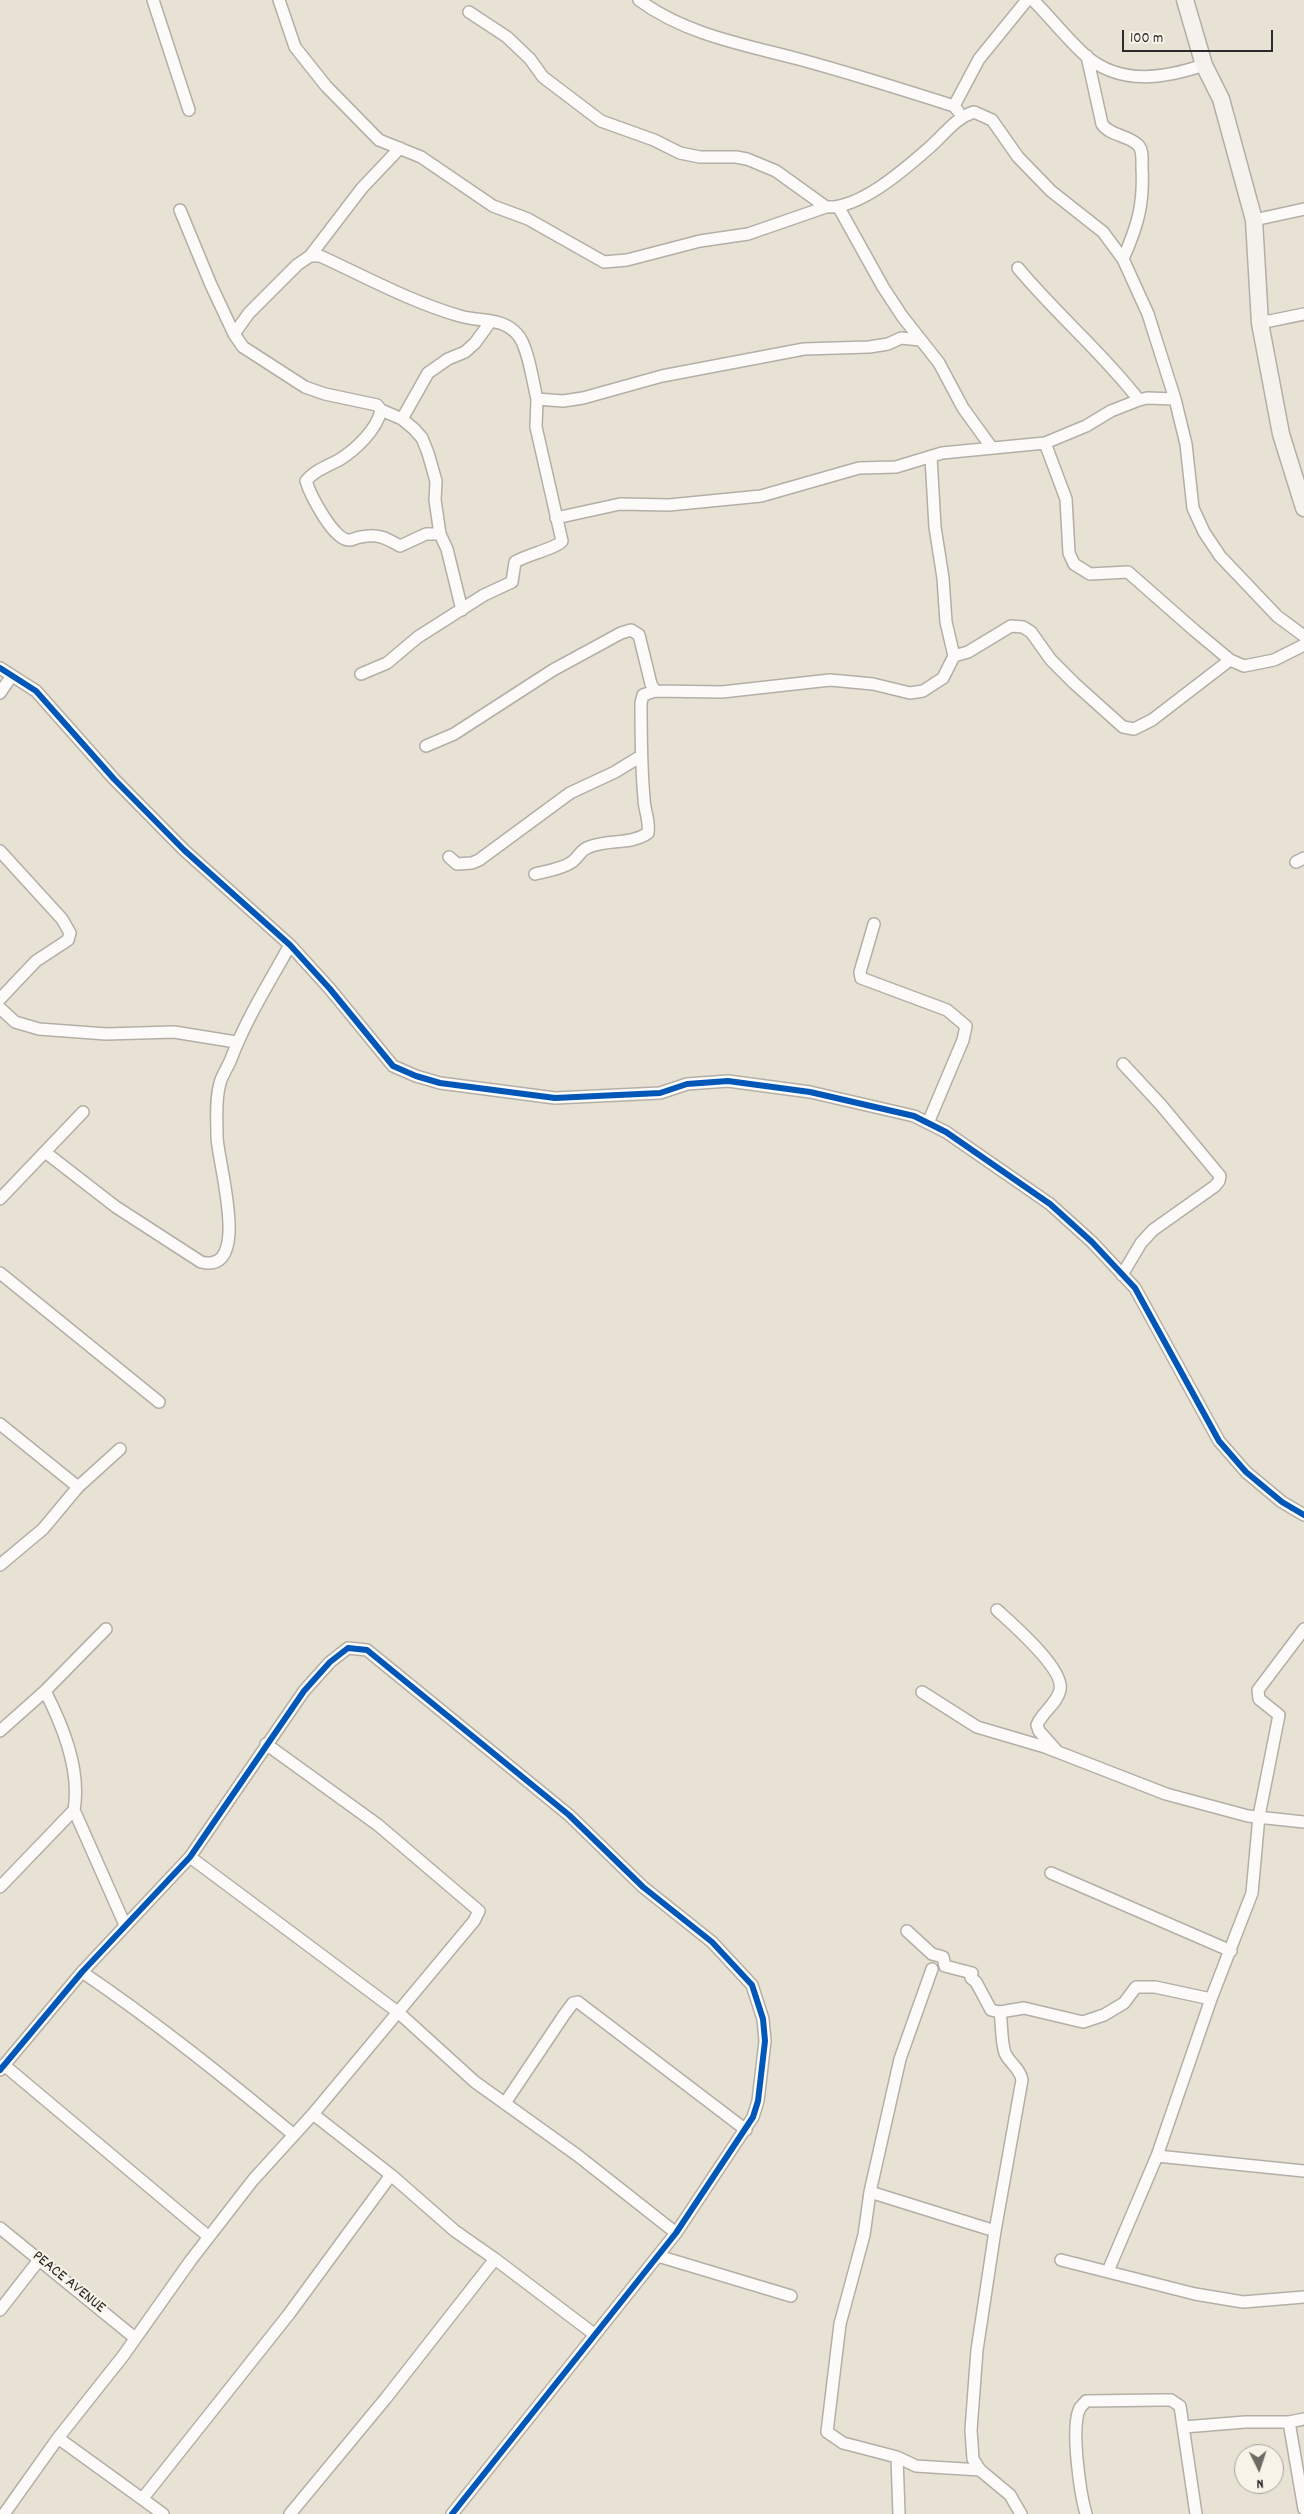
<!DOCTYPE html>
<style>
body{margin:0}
#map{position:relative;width:1304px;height:2514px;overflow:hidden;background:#e8e2d4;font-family:Dekko,sans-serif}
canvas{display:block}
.north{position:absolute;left:1234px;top:2444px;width:50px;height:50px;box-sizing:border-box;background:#f7f3e8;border:1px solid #a5a39c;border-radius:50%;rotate:176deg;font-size:14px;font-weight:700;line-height:20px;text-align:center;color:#2b2b2b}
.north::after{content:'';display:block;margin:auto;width:18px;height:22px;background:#6d6b66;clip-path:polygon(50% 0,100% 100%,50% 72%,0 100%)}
.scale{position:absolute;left:1122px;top:30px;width:151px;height:22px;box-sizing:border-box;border:2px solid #2b2b2b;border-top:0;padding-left:6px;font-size:15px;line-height:18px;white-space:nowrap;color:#2b2b2b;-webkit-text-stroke:4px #f7f3e8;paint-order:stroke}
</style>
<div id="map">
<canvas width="1304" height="2514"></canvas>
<div class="north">N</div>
<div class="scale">100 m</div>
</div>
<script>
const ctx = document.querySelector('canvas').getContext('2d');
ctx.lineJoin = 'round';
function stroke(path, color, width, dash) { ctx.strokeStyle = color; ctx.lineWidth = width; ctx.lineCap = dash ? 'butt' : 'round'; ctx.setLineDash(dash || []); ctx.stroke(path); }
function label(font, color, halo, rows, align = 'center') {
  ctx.font = font + ' Dekko,sans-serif'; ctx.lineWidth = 4; ctx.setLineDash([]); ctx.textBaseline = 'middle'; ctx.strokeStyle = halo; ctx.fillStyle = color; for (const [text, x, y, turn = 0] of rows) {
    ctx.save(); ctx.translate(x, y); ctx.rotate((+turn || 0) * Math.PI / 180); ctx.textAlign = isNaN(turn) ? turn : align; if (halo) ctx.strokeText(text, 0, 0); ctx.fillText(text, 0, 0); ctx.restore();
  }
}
const street = new Path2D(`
 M153,0L189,110
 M279,0L295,47L326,86L379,140L421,157L493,206L528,219L604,262L627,260L700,241L748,234L826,207C860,209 905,169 930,147C945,134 955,118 974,112L992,120L1018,157L1051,191L1103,232L1123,259L1148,314L1175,399L1186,444L1193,508L1204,532L1220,556L1277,616L1304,636
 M639,0C686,35 746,45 802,60C853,74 904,90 954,106
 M1033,0C1051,18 1067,39 1086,56C1121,86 1165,78 1204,65
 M469,12L507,37L530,59L543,77L601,121L654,140L680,153L700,157H736L747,159L776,171L826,207
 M1087,56L1102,124C1110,136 1128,135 1138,145C1143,150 1142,159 1142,167C1144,204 1138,225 1123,259
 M958,111L954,106L979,59L1027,0
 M839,208L883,287L902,316L939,363L963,408L992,448
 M180,210L211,285L234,334L243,347L305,387L325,394L377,405L381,410L402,419L414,429L422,438L428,453L436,481L435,500L440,534L447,549L462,610
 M1254,220L1304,209
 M310,256L362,188L400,148
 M1018,268C1056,314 1102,352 1139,400
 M1260,323L1304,314
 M234,334L249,313L297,265L310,256H320C366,277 411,302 460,316C480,322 502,317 517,334C528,345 533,383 537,399
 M381,410C377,430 355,450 339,460C327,466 314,471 306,481C310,494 334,542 350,540C353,540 357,537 361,537C377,533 386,538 400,546L426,534H440
 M402,419L428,373L448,359L465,352L475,343L491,321
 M1045,443L1066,499L1069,553L1074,564L1090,574L1128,572L1194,630L1230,660L1244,666L1274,660L1304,645
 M931,457L935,527L943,578L946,622L954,656
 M556,518L620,504L669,505L761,496L859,468L896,467L942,453L1045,443L1086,426L1111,411L1139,400L1147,398L1175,399
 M0,668L36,691L114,779L184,850L290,945L330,989L393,1066L416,1076L440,1083L555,1098L660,1093L687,1084L728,1081L810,1092L914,1116L946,1132L1050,1204L1092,1242L1135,1288L1219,1441L1246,1472L1282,1502L1304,1515
 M361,674L387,663L418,637L484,595L512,582L515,562C526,555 557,548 562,541L536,427L537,399L563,401L583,398L662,376L804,349L869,347L888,344L901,338L920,340
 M0,693L11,677
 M426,746L454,734L553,670L621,633L631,630L639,635L651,684L655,691
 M0,851L62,919L70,933L68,940L36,961L0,999
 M449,857L457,864L472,863L479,860L570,793L615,772L641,756
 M1296,862L1304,858
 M535,874C547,871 562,869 572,862C579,857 580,850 589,847C608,839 631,845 648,833C650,820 644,810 644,798C641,766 641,735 641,703L643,695L655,691L722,692L830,680L873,684L910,693L923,691L943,678L954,656L968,652L1011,626L1023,627L1031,632L1051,660L1074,683L1123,727L1134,729L1152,720L1230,660
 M874,924L860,972L861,978L947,1010L966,1026L963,1040L928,1123
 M0,1008L15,1022L39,1029L106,1034L174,1032L236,1042
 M45,1152L116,1207L201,1262C253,1275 217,1161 217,1136C217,1120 215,1100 220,1083C222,1075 228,1067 231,1059C246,1019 269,983 290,945
 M0,1199L83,1112
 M0,1273L159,1402
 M1122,1275L1141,1243L1153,1230L1215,1186L1219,1181L1220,1176L1161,1105L1123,1064
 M0,1424L78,1487
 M0,1565L43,1529L78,1487L120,1449
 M997,1610C1011,1623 1065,1669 1060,1690C1057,1704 1042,1712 1037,1725L1039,1731L1056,1750
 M45,1691C63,1726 81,1770 74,1810L125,1925
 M922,1692L977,1727L1045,1747L1166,1794L1248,1816L1304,1822
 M0,1731L45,1691L106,1629
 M190,1857L399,2013L475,2082L577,2155L676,2233
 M1051,1873L1231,1951
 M0,1887L74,1810
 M907,1931L932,1954L943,1957L945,1966L972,1973L971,1978L976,1982L991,2010L1000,2012L1024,2008L1083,2022L1104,2015L1124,2003L1136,1987H1155L1211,1999
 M932,1969L900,2059L870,2192L864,2235L840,2324L827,2432L843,2443L897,2457L916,2466L980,2470
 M82,1972C156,2022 225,2078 294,2135
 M1000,2012C1002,2024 1001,2041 1005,2053C1010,2064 1020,2068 1022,2080L995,2231L977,2350L971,2430L973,2459L980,2470L1010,2495L1021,2514
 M4,2065L209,2237
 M0,2070L82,1972L190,1857L304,1691L330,1662L348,1648L367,1650L569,1815L643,1887L712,1942L752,1985L763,2019L765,2041L758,2101L753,2117L676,2233L452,2514
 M505,2103L564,2015L573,2003L578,2002L746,2130
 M313,2114L391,2175L455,2231L495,2259L594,2334
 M1157,2156L1304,2171
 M870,2192L995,2231
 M0,2228L135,2338
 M658,2256L791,2296
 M1061,2260L1195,2294L1243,2302L1304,2297
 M1108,2271L1157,2156L1211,1999L1252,1893L1259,1816L1279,1715L1259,1699L1258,1690L1304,1629
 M0,2310L39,2260
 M1289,2422L1304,2509
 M1184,2427L1245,2422H1289L1304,2419
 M58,2438L163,2514
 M897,2457L899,2514
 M143,2498L289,2314L391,2175
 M4,2514L58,2438L123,2356L191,2260L253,2180L313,2114L474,1921L479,1911L378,1825L266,1744
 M290,2514L386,2398L495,2259
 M1086,2514C1080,2493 1071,2430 1079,2410C1080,2407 1084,2404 1086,2401L1161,2400H1171L1180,2406L1196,2514`);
const secondary = new Path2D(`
 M1185,0L1204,65L1221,99L1254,220L1260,323L1281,434L1304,508`);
stroke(street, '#b3afa7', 14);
stroke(secondary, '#b3afa7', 19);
stroke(street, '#fcfbf9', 11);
stroke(secondary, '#f5f2ee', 16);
stroke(new Path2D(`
 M0,668L36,691L114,779L184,850L290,945L330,989L393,1066L416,1076L440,1083L555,1098L660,1093L687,1084L728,1081L810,1092L914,1116L946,1132L1050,1204L1092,1242L1135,1288L1219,1441L1246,1472L1282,1502L1304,1515
 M0,2070L82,1972L190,1857L304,1691L330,1662L348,1648L367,1650L569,1815L643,1887L712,1942L752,1985L763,2019L765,2041L758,2101L753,2117L676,2233L452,2514`), '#0057b8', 6);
label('16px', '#2b2b2b', '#f7f3e8', [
 ["PEACE AVENUE",68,2283,39]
]);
</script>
